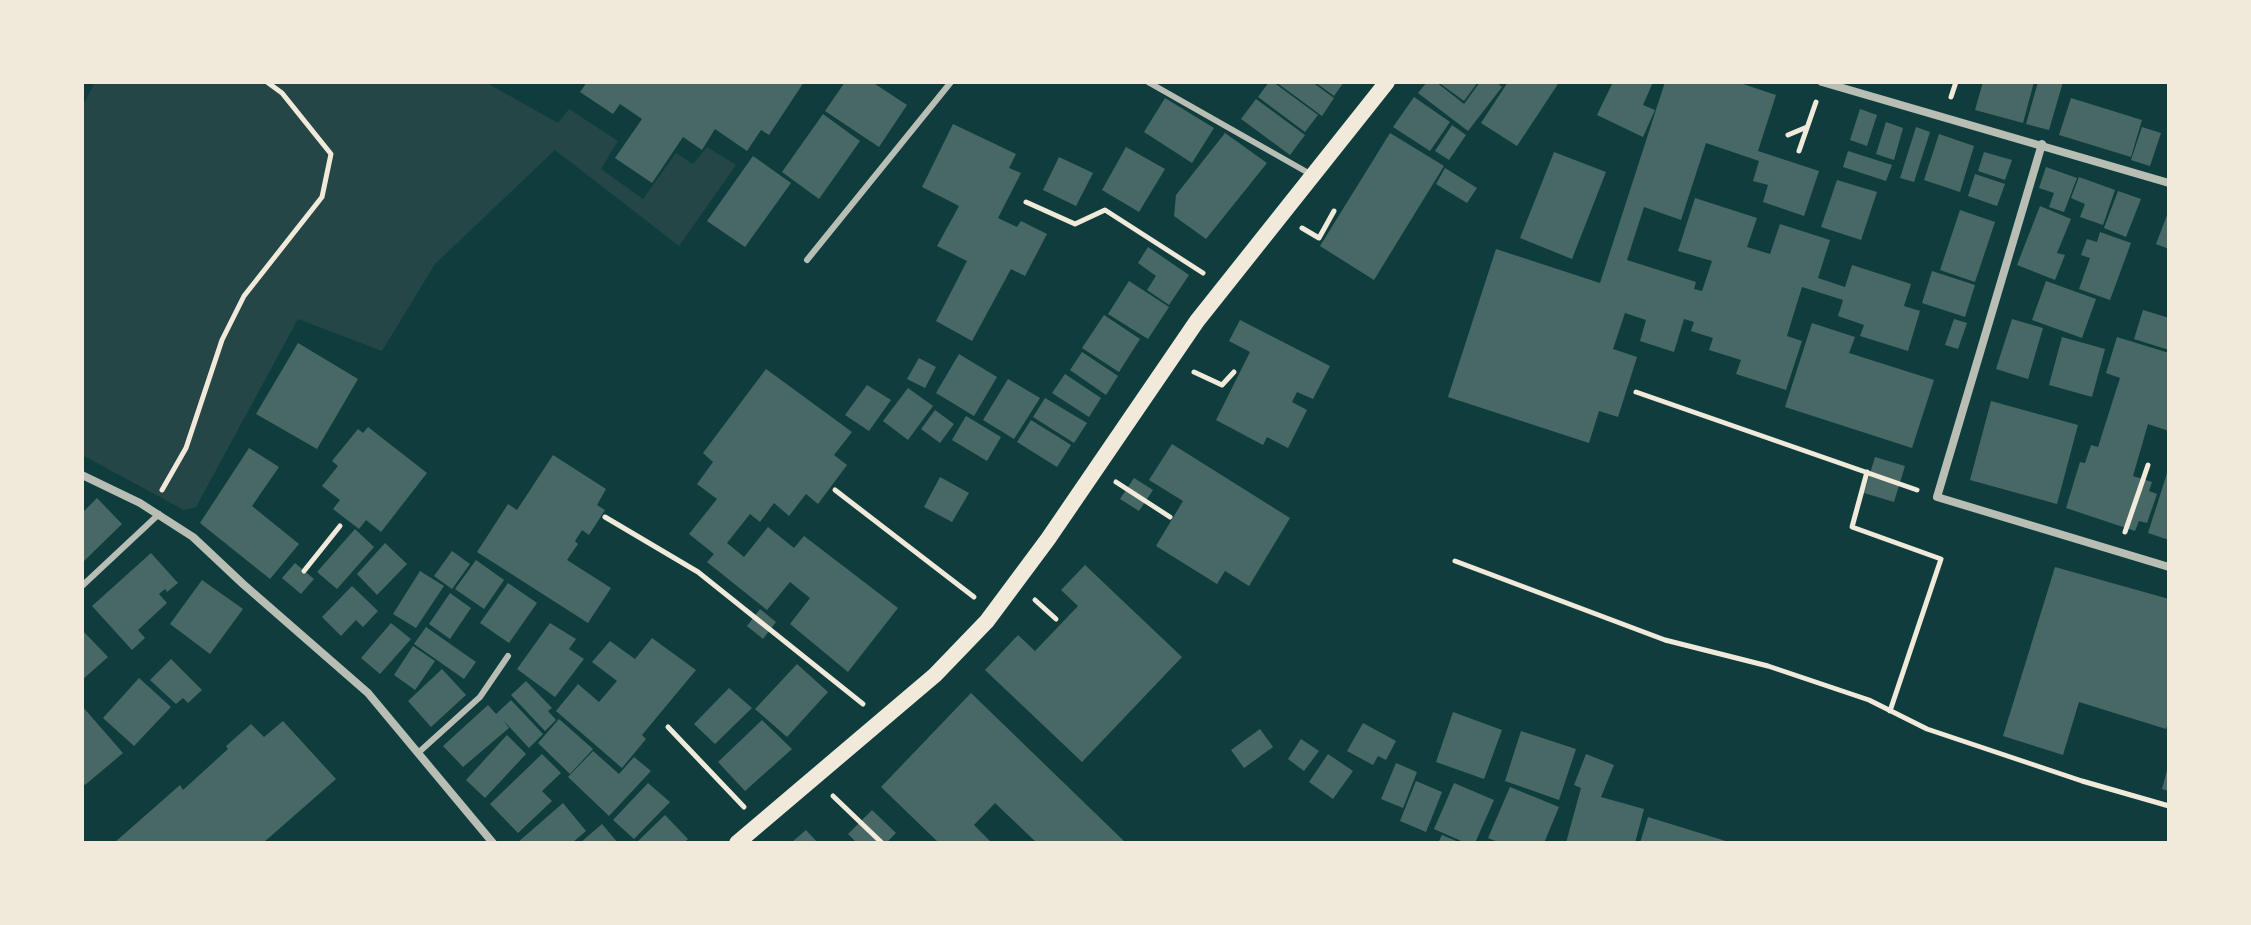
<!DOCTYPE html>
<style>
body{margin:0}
#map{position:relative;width:2251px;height:925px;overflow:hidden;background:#0f3d3e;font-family:"Source Sans 3",sans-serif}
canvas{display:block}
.frame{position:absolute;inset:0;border:84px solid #f1e9da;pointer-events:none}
</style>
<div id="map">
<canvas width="2251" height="925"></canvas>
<div class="frame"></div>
</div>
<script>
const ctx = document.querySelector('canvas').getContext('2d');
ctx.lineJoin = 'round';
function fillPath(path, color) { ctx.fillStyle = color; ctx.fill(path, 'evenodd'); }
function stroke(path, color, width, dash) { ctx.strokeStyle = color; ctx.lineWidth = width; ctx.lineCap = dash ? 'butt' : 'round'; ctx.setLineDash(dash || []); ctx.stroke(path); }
fillPath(new Path2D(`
 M95,82H485L558,123L569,109L618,141L601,169L643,199L676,153L693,164L707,147L736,165L679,246L555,150L435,264L382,351L298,319L196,507L184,510L82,455V107Z`), '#244646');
fillPath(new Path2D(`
 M587,82H804L769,135L761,130L747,151L715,129L702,150L683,137L652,183L615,158L642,119L620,104L613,114L580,92Z
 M845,82H872L907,105L879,147L825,111Z
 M1269,82H1273L1318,115L1305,132L1258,97Z
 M1276,82H1312L1334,98L1322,116Z
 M1315,82H1344L1334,96Z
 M1427,82H1436L1464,104L1480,82H1496L1502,87L1468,131L1418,93Z
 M1438,82H1478L1464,101Z
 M1508,82H1554L1558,84L1517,146L1481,123Z
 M1613,82H1653L1643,105L1655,110L1643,137L1597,115Z
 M1665,82H1737L1776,95L1758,151L1819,171L1804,216L1763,202L1768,185L1753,181L1759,161L1706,143L1681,220L1644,207L1627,260L1696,282L1694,289L1702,291L1712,261L1678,251L1695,198L1757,218L1747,247L1770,254L1780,224L1830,240L1818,278L1845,287L1852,265L1911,284L1904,306L1920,311L1908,351L1860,336L1864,325L1838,316L1843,300L1802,287L1787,336L1802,341L1786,390L1736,374L1741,360L1709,350L1713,338L1691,331L1694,322L1684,319L1674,352L1640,341L1646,320L1625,313L1613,349L1637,357L1618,417L1599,411L1589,443L1448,397L1496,249L1600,283Z
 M1983,82H2034L2023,123L1975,110Z
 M2038,82H2063L2049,130L2026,124Z
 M1414,97L1450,122L1430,151L1393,127Z
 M1165,98L1214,128L1192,163L1144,132Z
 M2071,98L2142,120L2131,157L2059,135Z
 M1256,99L1305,135L1290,155L1241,119Z
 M1860,109L1877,115L1867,146L1850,140Z
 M823,114L860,141L819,199L782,172Z
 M1886,122L1903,128L1894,160L1876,154Z
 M953,124L1016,154L1009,168L1021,173L998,218L1017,227L1021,221L1047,234L1025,276L1011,269L972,341L936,321L967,261L937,246L959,206L922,187Z
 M1452,125L1466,135L1449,160L1435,151Z
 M1916,127L1930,132L1914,182L1900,178Z
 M2142,127L2161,133L2150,166L2131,160Z
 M1225,133L1267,163L1206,239L1174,216L1176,195Z
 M1390,133L1444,166L1374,280L1320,246Z
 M1939,134L1974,146L1960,192L1924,180Z
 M1126,147L1165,169L1139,212L1102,190Z
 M1848,151L1892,165L1886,181L1843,167Z
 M1554,152L1606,172L1572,259L1520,238Z
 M1984,152L2012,160L2005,180L1978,171Z
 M753,156L791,183L745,247L707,221Z
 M1059,157L1093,173L1076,206L1043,190Z
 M2046,167L2077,178L2064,212L2049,207L2054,193L2039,188Z
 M1445,168L1477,188L1467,203L1436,184Z
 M1975,174L2005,184L1997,206L1968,196Z
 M2079,177L2115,190L2103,225L2080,217L2085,204L2071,198Z
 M1837,180L1877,192L1861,240L1821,227Z
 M2118,191L2141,199L2126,237L2104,228Z
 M2040,206L2071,219L2057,253L2065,255L2055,280L2017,265Z
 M1960,210L1995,222L1975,282L1940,270Z
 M2169,210V249L2156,244Z
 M2100,232L2131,243L2110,300L2079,289L2090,258L2081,255L2087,239L2097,242Z
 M1148,247L1189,275L1169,305L1147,290L1156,276L1138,263Z
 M1932,271L1975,285L1965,317L1922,303Z
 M1129,281L1169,307L1148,339L1108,314Z
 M2046,281L2096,299L2082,338L2032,320Z
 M2143,310L2169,318V350L2134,339Z
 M1104,315L1140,339L1119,372L1082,348Z
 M1954,319L1967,323L1958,349L1945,345Z
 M2012,319L2043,328L2028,379L1996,369Z
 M1240,320L1330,366L1313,399L1297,392L1292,402L1307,410L1288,448L1267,437L1263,445L1216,420L1250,352L1229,341Z
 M1812,323L1855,337L1849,353L1934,380L1912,448L1785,407Z
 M2062,337L2105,349L2092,397L2049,385Z
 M2117,337L2169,353V431L2148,424L2133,476L2152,482L2149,491L2157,494L2147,523L2139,521L2135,531L2066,508L2080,462L2085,463L2091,445L2098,447L2120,378L2106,373Z
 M298,343L358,379L317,449L256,414Z
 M1082,352L1118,376L1106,395L1070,370Z
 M959,354L997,377L974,416L936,393Z
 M919,358L936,367L925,388L907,379Z
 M766,369L852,432L834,455L847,465L818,504L806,494L789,516L774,503L760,522L750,514L727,543L744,557L768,527L794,548L804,536L898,608L848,672L790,624L810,598L790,582L767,610L707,562L714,554L689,534L717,499L697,484L713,462L703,453Z
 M1065,374L1101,398L1089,417L1052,393Z
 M1008,379L1040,398L1014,439L983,420Z
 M867,385L891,400L869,431L845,415Z
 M908,388L933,406L908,440L883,421Z
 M1045,398L1087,423L1074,443L1033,417Z
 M1991,401L2078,425L2057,504L1970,480Z
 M935,410L954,424L940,443L921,429Z
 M966,416L1001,437L987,461L952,440Z
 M1031,420L1071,445L1057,467L1017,442Z
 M368,427L427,473L381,532L366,520L359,529L333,509L340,500L322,486L338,466L332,461L358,429L363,433Z
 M1172,444L1290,518L1249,586L1225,571L1217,584L1156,546L1183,501L1149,480Z
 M249,448L279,467L252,506L299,544L270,579L200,523Z
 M553,455L606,489L597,505L605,510L589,535L582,530L575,541L578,544L567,560L611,588L588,623L477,552L508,504L517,510Z
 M1875,457L1905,466L1894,502L1864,493Z
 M2169,467V540L2148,533Z
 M940,477L969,493L952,522L924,507Z
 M1134,478L1153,490L1139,511L1120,499Z
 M97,498L122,524L82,563V513Z
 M355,529L374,547L337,589L317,572Z
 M385,543L407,564L377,595L357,574Z
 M452,551L470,564L452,589L434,576Z
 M151,553L178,583L167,592L165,589L159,594L167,603L138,630L145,638L132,650L92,606Z
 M476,560L504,580L484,609L455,589Z
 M295,563L314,579L301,594L282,578Z
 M1085,565L1182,657L1082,762L985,670L1018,635L1035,651L1078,606L1061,590Z
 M2055,567L2169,599V719L2166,729L2079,702L2063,755L2003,736Z
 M420,571L444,586L416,628L393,614Z
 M202,580L243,609L210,654L170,624Z
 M508,583L537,603L509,643L480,623Z
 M352,586L378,611L363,627L356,620L341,636L322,617Z
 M450,593L471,608L450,639L429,624Z
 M760,609L776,622L763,639L747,626Z
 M391,623L411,639L380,674L361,658Z
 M550,623L576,639L569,649L584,659L555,697L517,669Z
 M426,627L476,662L464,679L414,644Z
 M82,630L108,657L82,680Z
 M652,638L696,670L642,735L646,739L622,768L556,711L578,684L599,702L617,681L592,662L610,641L635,659Z
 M413,646L435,661L415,690L394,675Z
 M171,659L202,690L188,703L183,698L176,704L150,680Z
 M797,664L828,692L787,737L755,709Z
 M442,669L466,695L431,727L408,701Z
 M139,678L171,707L134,746L103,718Z
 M526,681L552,708L548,711L556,720L545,731L511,695Z
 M729,688L752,708L715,744L694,724Z
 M971,693L1126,843H1037L995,803L974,825L992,843H939L881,787Z
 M511,700L543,734L529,748L503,720L509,728L463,767L443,746L488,705L496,714Z
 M82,706L123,753L85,785L82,781Z
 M1453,712L1502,730L1484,779L1436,762Z
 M559,719L593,749L570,774L538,743Z
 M762,720L792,749L745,791L718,762Z
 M283,721L336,779L263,843H114L180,785L183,790L228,749L226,746L251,724L264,737Z
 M1363,723L1396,741L1386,760L1378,756L1373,765L1347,751Z
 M1260,729L1273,747L1244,768L1231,750Z
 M1521,731L1576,749L1559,800L1505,781Z
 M507,735L526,754L485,798L466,780Z
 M1301,739L1319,751L1304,771L1288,759Z
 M593,751L619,774L634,757L651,771L609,816L568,777Z
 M542,754L561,773L542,791L552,801L518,833L490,804Z
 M1328,754L1353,771L1333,799L1309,782Z
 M1586,754L1614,765L1601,797L1644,809L1635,843H1566L1581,788L1574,785Z
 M1396,763L1417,772L1403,808L1381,799Z
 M2168,767L2169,768V791L2162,789Z
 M1416,781L1442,792L1426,832L1400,821Z
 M648,783L670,802L634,839L613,820Z
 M1454,783L1494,800L1475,843H1466L1434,829Z
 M1510,787L1559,807L1544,843H1500L1488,838Z
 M563,803L586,831L572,843H517Z
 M872,810L896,833L886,843H857L848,834Z
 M665,815L688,839L684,843H636Z
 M1648,817L1729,842L1728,843H1640Z
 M602,824L618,843H580Z
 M806,830L818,843H791Z
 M1442,835L1461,843H1438Z`), '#486865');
stroke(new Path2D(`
 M1951,97L1956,82
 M1788,135L1807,127
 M1799,151L1816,102
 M1026,202L1075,224L1105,210L1203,273
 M1302,228L1319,238L1334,211
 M1194,372L1222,385L1234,372
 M1636,392L1917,490
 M1867,472L1852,527L1941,559L1890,711
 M1116,482L1170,517
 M162,490L186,448L222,340L244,296L322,197L331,154L282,93L267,82
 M835,490L974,597
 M605,517L698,572L863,704
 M2125,532L2148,465
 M1455,561L1665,640L1768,666L1869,700L1927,729L2082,781L2169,806
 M304,571L340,526
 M1035,600L1056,619
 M668,727L744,807
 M833,796L882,843`), '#f1e9da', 5);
stroke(new Path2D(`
 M1148,82L1312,175
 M807,260L951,82
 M82,586L159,514
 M418,753L480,697L508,656`), '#b8beb3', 6);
stroke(new Path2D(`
 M1822,82L2169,183
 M2042,144L1937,497L2169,567
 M82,475L140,503L193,537L243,584L368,693L493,843`), '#b8beb3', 8);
stroke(new Path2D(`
 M737,843L935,675L987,621L1048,539L1197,321L1387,82`), '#f1e9da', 16);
</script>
